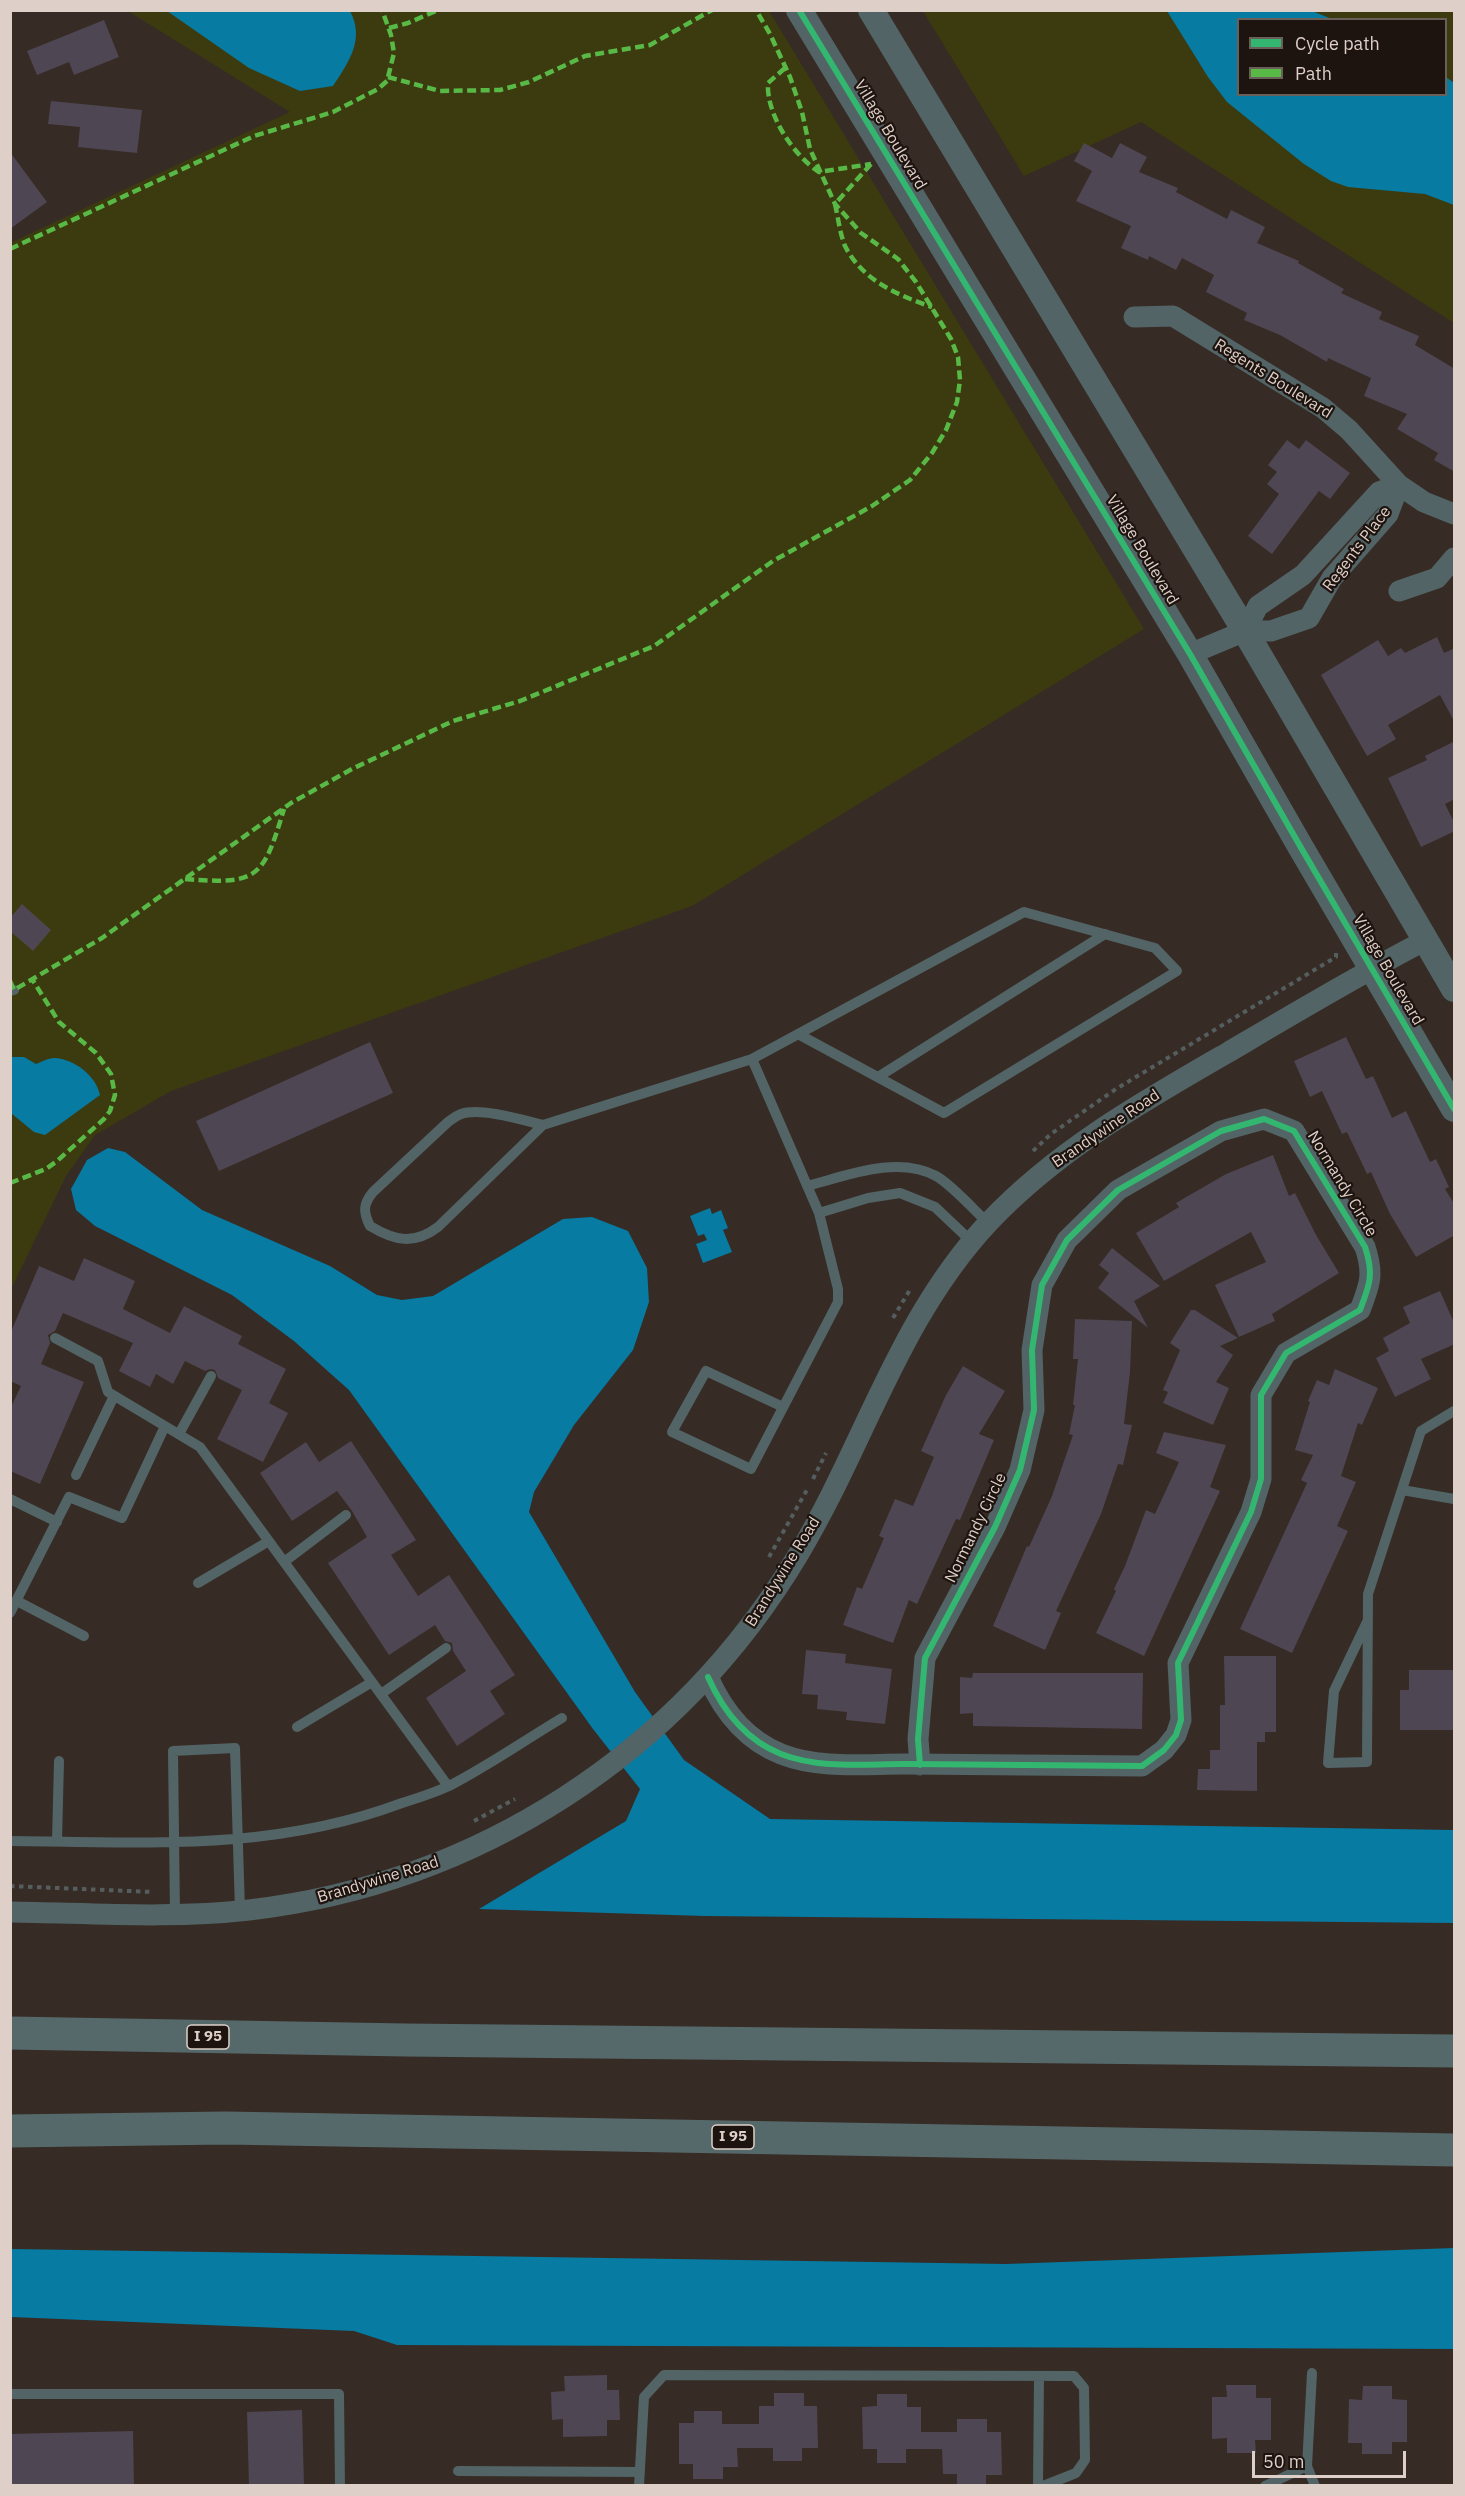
<!DOCTYPE html>
<style>
body{margin:0}
#map{position:relative;width:1465px;height:2496px;overflow:hidden;background:#372b25;font-family:"IBM Plex Sans",sans-serif}
canvas{display:block}
.frame{position:absolute;inset:0;border:12px solid #decfc8;pointer-events:none}
.legend{position:absolute;left:1237px;top:18px;width:210px;height:78px;box-sizing:border-box;background:#1e140f;border:2px solid #6b5f59;margin:0;padding:8px 10px;list-style:none;font-size:18px;color:#decfc8}
.legend li{display:flex;align-items:center;gap:12px;height:30px}
.legend b{width:30px;border:2px solid #6b5f59}
.scale{position:absolute;left:1252px;top:2451px;width:154px;height:27px;box-sizing:border-box;border:3px solid #decfc8;border-top:0;padding-left:8px;font-size:18px;line-height:21px;white-space:nowrap;color:#decfc8;-webkit-text-stroke:4px #1e140f;paint-order:stroke}
</style>
<div id="map">
<canvas width="1465" height="2496"></canvas>
<div class="frame"></div>
<ul class="legend">
<li><b style="height:8px;background:#33b770"></b>Cycle path</li>
<li><b style="height:8px;background:#58b947"></b>Path</li>
</ul>
<div class="scale">50 m</div>
</div>
<script>
const ctx = document.querySelector('canvas').getContext('2d');
ctx.lineJoin = 'round';
function fillPath(path, color) { ctx.fillStyle = color; ctx.fill(path, 'evenodd'); }
function stroke(path, color, width, dash) { ctx.strokeStyle = color; ctx.lineWidth = width; ctx.lineCap = dash ? 'butt' : 'round'; ctx.setLineDash(dash || []); ctx.stroke(path); }
function label(font, color, halo, rows, align = 'center') {
  ctx.font = font + ' "IBM Plex Sans",sans-serif'; ctx.lineWidth = 4.5; ctx.setLineDash([]); ctx.textBaseline = 'middle'; ctx.strokeStyle = halo; ctx.fillStyle = color; for (const [text, x, y, turn = 0] of rows) {
    ctx.save(); ctx.translate(x, y); ctx.rotate((+turn || 0) * Math.PI / 180); ctx.textAlign = isNaN(turn) ? turn : align; if (halo) ctx.strokeText(text, 0, 0); ctx.fillText(text, 0, 0); ctx.restore();
  }
}
fillPath(new Path2D(`
 M128,11H769L1144,629L692,906L171,1091L95,1135L66,1176L11,1289L10,243L290,112Z
 M923,11H1454V323L1141,122L1024,176ZM1238,20H1446V94H1238Z`), '#3c3b0f');
fillPath(new Path2D(`
 M167,11H350C365,39 349,62 333,86L300,91L249,68Z
 M1167,11H1312L1332,19L1238,20V94H1446V77L1454,83V205L1425,194L1348,187L1331,181L1304,164L1227,102L1208,77Z
 M11,1057H24L36,1064C41,1062 49,1058 54,1058C75,1059 96,1076 100,1095L45,1135L34,1132L11,1113Z
 M108,1148L125,1152L202,1210L330,1266L377,1295L402,1300L433,1296L563,1219L592,1217L628,1231L647,1268L649,1302L633,1350L574,1425L534,1492L529,1512L635,1692L684,1760L770,1819L1454,1830V1923L705,1916L479,1909L626,1821L640,1789L593,1729L349,1390L294,1341L232,1295L95,1226L76,1210L71,1189L87,1160Z
 M710,1208L712,1214L721,1210L728,1228L723,1230L732,1252L703,1263L696,1244L707,1240L704,1234L698,1236L690,1216Z
 M1454,2248V2349L397,2345L354,2331L11,2317V2249L1006,2264Z`), '#077ba1');
fillPath(new Path2D(`
 M104,20L119,57L74,75L69,62L37,75L27,51Z
 M51,101L142,110L137,153L78,147L80,127L48,124Z
 M1084,143L1112,158L1120,143L1147,157L1139,172L1178,188L1176,192L1227,219L1231,210L1265,227L1257,243L1299,261L1298,263L1344,289L1341,293L1382,312L1379,319L1419,336L1415,345L1455,369V472L1434,460L1438,453L1397,429L1407,414L1364,396L1371,378L1328,358L1327,362L1280,335L1244,320L1247,313L1206,292L1214,275L1182,258L1176,270L1149,256L1148,260L1121,248L1131,226L1076,201L1092,171L1074,161Z
 M10,152L47,202L10,229Z
 M1287,440L1299,449L1306,440L1350,473L1330,499L1319,491L1272,554L1248,536L1279,494L1267,484L1277,472L1268,465Z
 M1437,637L1444,653L1455,648V723L1440,695L1388,725L1396,739L1367,756L1321,675L1378,640L1388,656L1401,648L1405,653Z
 M1455,741V799L1445,804L1455,824V831L1421,847L1388,778L1427,760L1425,756Z
 M22,904L51,930L33,951L10,931V918Z
 M1346,1037L1366,1079L1373,1076L1392,1118L1406,1111L1430,1162L1436,1159L1449,1187L1445,1189L1455,1205V1235L1416,1257L1390,1214L1371,1172L1367,1174L1347,1132L1342,1134L1322,1091L1310,1097L1294,1061Z
 M370,1042L393,1093L219,1171L196,1121Z
 M1273,1155L1289,1196L1295,1193L1316,1235L1339,1273L1272,1314L1275,1321L1239,1337L1215,1285L1266,1262L1251,1232L1164,1281L1136,1233L1179,1207L1176,1203L1226,1174Z
 M1112,1248L1160,1286L1134,1301L1148,1328L1098,1288L1109,1273L1099,1265Z
 M84,1258L135,1281L123,1309L170,1333L184,1306L242,1336L238,1344L286,1369L269,1403L288,1413L263,1462L217,1439L242,1390L218,1378L215,1370L210,1369L205,1371L185,1361L173,1384L156,1374L150,1387L119,1371L133,1343L63,1313L55,1331L48,1335L50,1343L41,1364L84,1382L40,1484L10,1471V1409L21,1386L10,1381V1334L39,1266L74,1281Z
 M1440,1291L1455,1325V1344L1421,1359L1431,1379L1395,1397L1376,1358L1389,1351L1383,1338L1410,1323L1403,1307Z
 M1191,1310H1195L1238,1338L1220,1346L1233,1355L1216,1382L1229,1388L1213,1425L1163,1403L1168,1392L1163,1390L1180,1350L1170,1343Z
 M1075,1319L1132,1321L1130,1372L1124,1424L1132,1425L1123,1465L1118,1464L1101,1514L1056,1611L1061,1613L1045,1650L993,1626L1027,1546L1029,1547L1052,1496L1073,1435L1069,1434L1075,1405H1073L1078,1359H1073Z
 M963,1366L1005,1391L979,1434L994,1440L960,1520L956,1519L917,1604L909,1600L893,1643L843,1625L857,1587L862,1589L884,1538L879,1536L895,1499L913,1506L934,1457L921,1451L946,1395Z
 M1335,1369L1378,1388L1362,1425L1358,1423L1341,1476L1356,1482L1337,1526L1348,1531L1292,1653L1240,1629L1307,1483L1301,1480L1313,1455L1295,1450L1310,1402L1308,1401L1317,1380L1329,1385Z
 M1164,1432L1226,1445L1210,1487L1220,1491L1144,1656L1096,1633L1116,1591L1114,1589L1125,1566L1146,1510L1155,1514L1179,1462L1156,1453Z
 M351,1441L416,1540L391,1555L418,1596L449,1575L515,1675L490,1691L505,1714L457,1746L426,1698L466,1671L453,1651L452,1643L445,1641L435,1625L389,1655L328,1563L367,1537L352,1511L337,1491L292,1521L260,1473L306,1442L319,1462Z
 M806,1650L846,1654L845,1663L892,1669L885,1724L846,1720L847,1712L817,1709L818,1695L802,1694Z
 M1224,1656H1276V1732H1265V1742H1257V1791L1197,1790L1198,1769H1210V1750H1220V1705H1225Z
 M1409,1670H1455V1730H1400V1690H1409Z
 M973,1673H1143L1142,1729L973,1726V1713L960,1714V1677L972,1678Z
 M607,2375V2390H619L620,2420H607V2436L563,2437V2419L552,2420L551,2392L565,2391L564,2376Z
 M1226,2385H1256V2398H1271V2440H1255L1256,2453H1227V2438L1212,2439V2397H1227Z
 M1363,2386H1392V2399L1407,2400V2442H1392V2454H1362V2443H1348L1349,2399L1362,2400Z
 M774,2393H804V2406H817L818,2448H802V2461H773V2448H737L738,2467H723V2479H693V2464H679V2423H694V2411H722V2424H759V2406H774Z
 M877,2394H907V2407H921V2432H957V2419H987V2432H1001L1002,2475H986V2486H957V2474H943L942,2449H906V2463H877V2449H863L862,2407L877,2406Z
 M302,2410L304,2486H249L247,2412Z
 M133,2431L134,2486H10V2434Z`), '#4e4652');
stroke(new Path2D(`
 M1033,1151L1051,1134L1116,1089L1336,957V953
 M893,1318L911,1288
 M813,1479L826,1453
 M769,1557L808,1488
 M474,1821L515,1799
 M10,1886L153,1892`), '#545e5e', 4, [4.5, 4.5]);
stroke(new Path2D(`
 M10,991L14,990
 M752,1059L1024,912L1155,948L1177,971L944,1113L798,1034
 M878,1077L1105,934
 M543,1125C523,1120 480,1107 461,1114C456,1116 452,1119 448,1122L373,1192C363,1204 363,1212 370,1226C395,1241 414,1245 438,1227L543,1125L752,1059L819,1213L838,1289V1302L751,1469L672,1432L706,1371L783,1407
 M807,1186C846,1176 897,1155 936,1176C952,1185 974,1210 988,1223
 M819,1213L868,1198L900,1193L935,1207L972,1242
 M55,1338L98,1361L108,1392L200,1447L448,1786
 M179,1434L211,1376
 M76,1475L114,1396
 M1402,1490L1454,1499
 M10,1499L57,1522
 M284,1562L346,1515
 M198,1583L269,1541
 M17,1601L84,1636
 M10,1613L69,1497L122,1518L165,1426
 M1368,1620L1334,1691L1328,1763L1367,1762L1368,1594L1421,1431L1454,1411
 M381,1694L446,1648
 M297,1727L372,1682
 M10,1841C147,1842 271,1852 402,1803C418,1798 434,1793 449,1786C488,1766 525,1740 562,1718
 M57,1841L59,1761
 M175,1914L173,1751L235,1748L240,1911
 M1312,2373L1307,2466L1315,2486
 M10,2394H339L340,2486
 M458,2471L640,2472
 M639,2486L644,2397L664,2375L1074,2376L1084,2388L1085,2460L1076,2473L1043,2486
 M1038,2486L1039,2377
 M1265,2486L1307,2466`), '#526466', 10);
stroke(new Path2D(`
 M1134,317L1173,316L1323,408L1349,430L1399,485L1424,502L1454,514
 M1399,591L1437,578L1454,558
 M1245,631L1258,606L1303,575L1379,492L1399,485
 M1190,654L1245,631H1271L1309,618L1332,578L1388,514L1399,485
 M708,1677C723,1711 746,1740 781,1754C819,1769 864,1764 904,1764C983,1765 1062,1765 1142,1766L1164,1750L1176,1735L1181,1720L1178,1663L1251,1512L1261,1479V1395L1286,1353L1360,1310C1370,1284 1374,1274 1365,1247L1294,1131L1264,1119L1221,1131L1118,1190L1067,1240L1042,1285L1032,1350L1034,1410L1020,1470L995,1527L925,1658L918,1739L920,1765
 M10,1912C89,1913 170,1919 249,1910C479,1883 679,1753 798,1555C865,1444 898,1319 989,1222C1057,1150 1142,1102 1227,1053C1293,1014 1358,975 1426,940`), '#526466', 21);
stroke(new Path2D(`
 M799,10L1190,654L1300,846L1454,1109
 M871,10L1245,631L1454,989`), '#526466', 26);
stroke(new Path2D(`
 M10,2033L406,2040L1454,2051
 M10,2131L226,2128L1454,2150`), '#55696b', 33);
stroke(new Path2D(`
 M389,28L408,23L438,10
 M785,68L768,83C766,114 793,155 819,172L871,164
 M388,77L440,91L500,90L529,82L585,56L650,45L712,10
 M871,164L835,204C838,217 840,234 845,246C862,280 897,295 932,307
 M10,249L254,136L333,112L378,89L387,81L394,53L391,35L382,10
 M185,879C259,885 263,878 284,809
 M10,981L14,990L102,938L291,803L352,769L453,721L520,701L654,646L773,561L872,506L910,480L932,453L946,430L957,402L960,380L958,357L951,339L916,282L898,259L861,233L835,204L810,149L802,112L790,77L770,34L756,10
 M10,1183L46,1169L57,1161L104,1119L110,1111L115,1095L111,1074L96,1053L59,1022L32,979`), '#58b947', 4.5, [9, 4.5]);
stroke(new Path2D(`
 M799,10L1190,654L1300,846L1454,1109
 M708,1677C723,1711 746,1740 781,1754C819,1769 864,1764 904,1764C983,1765 1062,1765 1142,1766L1164,1750L1176,1735L1181,1720L1178,1663L1251,1512L1261,1479V1395L1286,1353L1360,1310C1370,1284 1374,1274 1365,1247L1294,1131L1264,1119L1221,1131L1118,1190L1067,1240L1042,1285L1032,1350L1034,1410L1020,1470L995,1527L925,1658L918,1739L920,1765`), '#33b770', 6);
for (const [x, y, w] of [
 [208,2037,42],
 [733,2137,42]
]) { const box = new Path2D(); box.roundRect(x - w / 2, y - 12, w, 24, 4.5); ctx.fillStyle = '#1e140f'; ctx.fill(box); stroke(box, '#decfc8', 1.5); }
label('bold 15px', '#decfc8', null, [
 ["I 95",208,2037],
 ["I 95",733,2137]
]);
label('16px', '#decfc8', '#1e140f', [
 ["Village Boulevard",890,135,59],
 ["Regents Boulevard",1273,379,32],
 ["Regents Place",1357,549,-53],
 ["Village Boulevard",1142,550,59],
 ["Village Boulevard",1388,970,60],
 ["Brandywine Road",1106,1129,-34],
 ["Normandy Circle",1342,1184,59],
 ["Normandy Circle",976,1528,-64],
 ["Brandywine Road",783,1572,-58],
 ["Brandywine Road",378,1880,-17]
]);
</script>
